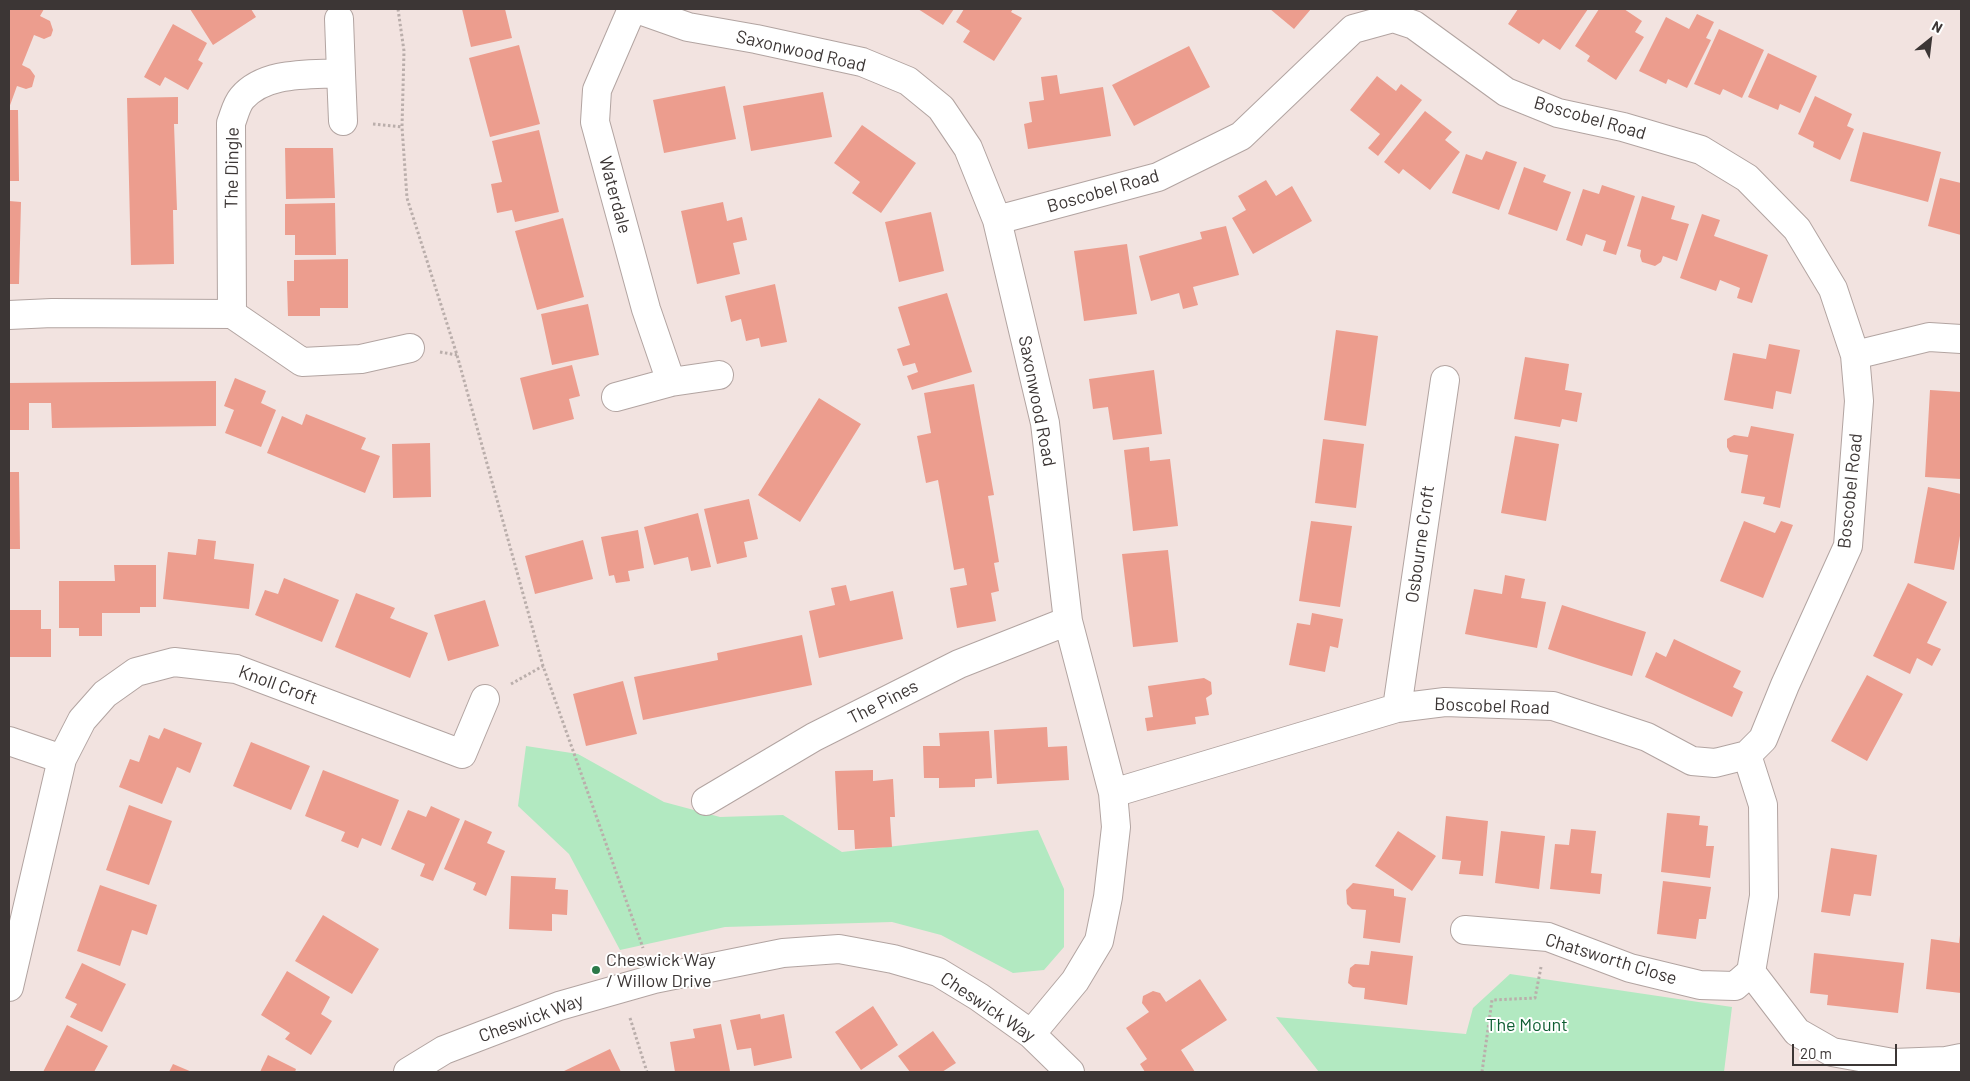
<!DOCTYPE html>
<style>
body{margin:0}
#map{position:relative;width:1970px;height:1081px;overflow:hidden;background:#f2e3e0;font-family:Barlow,sans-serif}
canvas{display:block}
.frame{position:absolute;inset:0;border:10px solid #3c3635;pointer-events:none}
.north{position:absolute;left:1905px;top:15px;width:50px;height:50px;-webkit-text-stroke:4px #fff;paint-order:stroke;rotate:29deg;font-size:14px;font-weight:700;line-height:20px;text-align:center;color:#3c3635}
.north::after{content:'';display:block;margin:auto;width:18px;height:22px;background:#3c3635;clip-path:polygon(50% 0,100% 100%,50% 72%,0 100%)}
.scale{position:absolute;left:1792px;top:1044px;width:105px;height:22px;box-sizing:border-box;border:2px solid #3c3635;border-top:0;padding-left:6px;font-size:15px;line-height:18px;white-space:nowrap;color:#3c3635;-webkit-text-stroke:4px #fff;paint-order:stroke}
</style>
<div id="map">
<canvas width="1970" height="1081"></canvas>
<div class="frame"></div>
<div class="north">N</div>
<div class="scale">20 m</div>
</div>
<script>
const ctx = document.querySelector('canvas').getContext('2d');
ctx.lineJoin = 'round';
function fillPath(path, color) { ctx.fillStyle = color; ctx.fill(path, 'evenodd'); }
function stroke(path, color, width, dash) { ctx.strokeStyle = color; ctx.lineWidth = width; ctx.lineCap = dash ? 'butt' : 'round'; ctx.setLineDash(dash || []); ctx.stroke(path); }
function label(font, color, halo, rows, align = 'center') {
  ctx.font = font + ' Barlow,sans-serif'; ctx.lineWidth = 4; ctx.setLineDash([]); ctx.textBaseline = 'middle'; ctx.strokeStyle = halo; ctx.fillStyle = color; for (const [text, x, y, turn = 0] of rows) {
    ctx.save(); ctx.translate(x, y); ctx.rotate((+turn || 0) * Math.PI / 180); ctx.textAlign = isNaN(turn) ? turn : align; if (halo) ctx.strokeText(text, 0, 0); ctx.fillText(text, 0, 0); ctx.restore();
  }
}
fillPath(new Path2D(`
 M526,746L578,754L664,802L720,817L783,815L842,852L1038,830L1064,889V947L1044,970L1013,973L941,935L892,922L725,927L620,950L569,854L518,806Z
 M1510,974L1732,1007L1724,1072H1319L1276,1017L1466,1034L1473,1008Z`), '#b2e9c1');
fillPath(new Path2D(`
 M9,9H44L40,16L50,21L53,30L51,36L44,39L34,35L22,65L30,69L35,76L32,87L26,89L17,86L9,108Z
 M190,9H251L256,17L213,45Z
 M462,9H505L512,38L471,47Z
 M918,9H954L943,25Z
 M964,9H1013L1011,12L1022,18L994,61L963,42L970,31L956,22Z
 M1270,9H1311L1294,29Z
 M1518,9H1588L1560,50L1543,39L1539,44L1508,24Z
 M1599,9H1624L1642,21L1635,32L1644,37L1616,80L1587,61L1590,56L1575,46Z
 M1697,14L1714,22L1706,38L1711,40L1687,88L1668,79L1666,84L1639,71L1666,17L1689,29Z
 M173,24L207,43L198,60L203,63L188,90L165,77L160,86L144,77Z
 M1719,29L1764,50L1742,98L1723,89L1720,95L1694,84Z
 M519,45L540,124L490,137L469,58Z
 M1189,46L1210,87L1134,126L1112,85Z
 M1768,53L1817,76L1800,113L1780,104L1778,110L1748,97Z
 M1057,75L1060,94L1103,87L1111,136L1028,149L1024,124L1032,122L1029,102L1044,100L1041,77Z
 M1377,76L1396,91L1401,84L1422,100L1378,156L1368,148L1380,134L1350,110Z
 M725,86L736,139L664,153L653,100Z
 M823,92L832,137L751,151L743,106Z
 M1815,96L1852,114L1847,126L1854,129L1840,160L1813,147L1814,142L1798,134Z
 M178,97V124H174L177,210H173L174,264L131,265L127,98Z
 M9,110H18L19,181H9Z
 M1425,111L1452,132L1445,140L1460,152L1430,190L1403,169L1399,174L1384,162Z
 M862,125L916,163L881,213L852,193L860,182L834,163Z
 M539,130L559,212L515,222L512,210L497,213L491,184L502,182L492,141Z
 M1863,132L1941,152L1928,202L1850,181Z
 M285,148H333L335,198L286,199Z
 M1486,151L1517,162L1499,210L1452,193L1466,154L1482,160Z
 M1524,167L1546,175L1543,182L1571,192L1557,231L1508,214Z
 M1940,178L1961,183V235L1928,226Z
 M1266,180L1276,196L1292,186L1312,221L1253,254L1232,218L1246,210L1238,196Z
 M1602,185L1635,196L1616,255L1603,251L1606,241L1586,234L1582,246L1566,240L1583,189L1599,194Z
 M1642,196L1675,206L1671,219L1689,224L1677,261L1663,256L1661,262L1655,266L1642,262L1640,256L1641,250L1627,246Z
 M9,201L21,202L19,284H9Z
 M723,202L727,221L742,217L747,240L733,243L740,274L697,284L681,211Z
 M335,203L336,255H295V235H285V204Z
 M931,212L944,271L899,282L885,222Z
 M1702,214L1720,220L1714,236L1768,255L1752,303L1737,298L1740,288L1720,280L1716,291L1680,278Z
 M563,218L584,297L537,310L515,231Z
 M1226,226L1239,275L1193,287L1198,305L1183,309L1179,293L1151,301L1139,256L1202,239L1200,232Z
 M1127,244L1137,314L1084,321L1074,251Z
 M348,259V308H320V316H288L287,281H294V260Z
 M775,284L787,342L761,347L759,338L746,341L741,319L731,322L725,296Z
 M947,293L972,372L912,390L907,376L918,372L915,363L903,366L897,349L910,345L898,307Z
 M588,304L599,355L552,365L541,314Z
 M1336,330L1378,336L1366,426L1324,420Z
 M1769,344L1800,350L1791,394L1776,391L1773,409L1724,400L1733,353L1766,359Z
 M1525,357L1569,364L1565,390L1582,393L1577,422L1562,419L1560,427L1514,419Z
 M572,365L580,396L569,399L574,419L533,430L520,378Z
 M1154,370L1162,434L1113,440L1108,407L1093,409L1089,379Z
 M235,378L266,391L261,403L276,410L261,447L225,433L234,410L224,406Z
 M216,381V426L52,428L51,403H29V430H9V383Z
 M974,384L994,495L988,496L999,562L994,563L999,591L991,593L996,621L957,628L950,588L967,585L964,568L954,570L938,480L926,483L917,436L931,433L924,393Z
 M1930,390L1961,392V479L1925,477Z
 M819,398L861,424L800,522L758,495Z
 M306,414L366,438L361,449L380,456L365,493L267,453L282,416L302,425Z
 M1751,426L1794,434L1780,508L1763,504L1765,497L1741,493L1748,455L1730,452L1727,447V439L1734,435L1748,437Z
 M1515,436L1559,444L1546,521L1501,513Z
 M1323,439L1364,444L1356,508L1315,503Z
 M430,443L431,497L393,498L392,444Z
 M1149,447L1150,461L1170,459L1178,526L1133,531L1124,450Z
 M9,472H19L20,549H9Z
 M1928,487L1961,494V530L1954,570L1914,563Z
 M749,499L758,539L744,542L747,557L717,564L704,509Z
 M698,513L711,567L691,571L688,557L654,565L644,527Z
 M1311,521L1352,526L1340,607L1299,601Z
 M1744,521L1775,533L1781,521L1793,525L1763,598L1720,581Z
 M638,530L644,568L628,571L630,581L616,583L614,575L609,576L601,537Z
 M198,539L216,541L214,559L254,564L249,609L163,599L168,552L196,555Z
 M583,540L593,579L535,594L525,556Z
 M1168,550L1178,642L1133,647L1122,554Z
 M114,565H156V607H140V613H102V636H79V628H59V581H115Z
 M1505,575L1525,579L1521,598L1546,602L1537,648L1465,634L1474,589L1502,594Z
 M284,578L339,600L322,642L255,615L265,590L278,594Z
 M1908,583L1947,602L1927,643L1941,649L1932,666L1917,658L1910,674L1873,656Z
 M846,585L850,601L893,591L903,639L819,658L809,611L835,605L831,588Z
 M356,593L395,608L390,618L428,633L410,678L335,647Z
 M485,600L499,646L448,661L434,615Z
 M1562,605L1646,632L1632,676L1548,649Z
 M9,610H41V629H51V657H9Z
 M1312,613L1343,619L1338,648L1330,646L1325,672L1289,665L1297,623L1310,625Z
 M802,635L812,685L643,720L634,677L718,660L717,653Z
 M1674,639L1741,671L1733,687L1743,692L1732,717L1645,677L1656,652L1666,657Z
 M1867,675L1903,694L1867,761L1831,741Z
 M1204,678L1211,682L1212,694L1206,698L1209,715L1195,717L1196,724L1147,731L1145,718L1153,717L1148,686Z
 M623,681L637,734L586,746L573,694Z
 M1047,727L1048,747L1067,746L1069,780L997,784L994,730Z
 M164,728L202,743L190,773L177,767L162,804L119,787L130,759L139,762L149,735L159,739Z
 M989,731L992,778L975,779V787L939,788V778H924L923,746H940L939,733Z
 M251,742L310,766L291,810L233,786Z
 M323,770L399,800L381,846L362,838L358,848L341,841L345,832L305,816Z
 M873,770V781L893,779L895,817H890L892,847L855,849L854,830H838L835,771Z
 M129,805L172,821L149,885L106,870Z
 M431,806L460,819L433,881L420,876L425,864L391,849L408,810L426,817Z
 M1667,813L1700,816L1699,825L1708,826L1706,846H1714L1710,878L1661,872Z
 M1446,816L1488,821L1483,876L1459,874L1461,861L1442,859Z
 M465,820L492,832L487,843L505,851L486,896L473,890L476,883L444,869Z
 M1571,829L1596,831L1591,873L1602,874L1600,894L1550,889L1555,844L1569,845Z
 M1398,831L1436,856L1412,891L1375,866Z
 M1501,831L1545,836L1539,889L1495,883Z
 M1831,848L1877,855L1871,896L1854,894L1850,916L1821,912Z
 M511,876L556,878L555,889L568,890L567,915L552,914V931L509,929Z
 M1663,881L1711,887L1706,919H1699L1696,939L1657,934Z
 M1353,883L1394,889V896L1406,898L1400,943L1363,938L1366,910L1352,909L1347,904L1346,890Z
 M100,885L157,905L147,935L132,930L120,966L77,951Z
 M323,915L379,949L352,994L295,961Z
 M1960,935L1961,993L1926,989L1931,939L1959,943Z
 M1371,951L1413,956L1407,1005L1364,999L1365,988L1353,987L1348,983L1350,968L1355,964L1369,965Z
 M1814,953L1904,963L1898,1013L1827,1005L1828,995L1810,993Z
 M82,963L126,984L102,1032L70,1017L77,1004L65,998Z
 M287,971L330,997L321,1014L332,1021L311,1055L285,1039L290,1033L261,1015Z
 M1200,979L1227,1020L1181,1050L1195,1072H1145L1140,1064L1147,1059L1126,1028L1149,1012L1142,1003L1143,996L1153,991L1160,993L1166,1002Z
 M873,1006L898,1045L861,1070L835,1032Z
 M760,1014L761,1019L784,1014L792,1058L754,1066L751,1048L737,1050L730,1020Z
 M721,1024L730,1071L675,1072L670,1042L695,1038L693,1029Z
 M67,1025L108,1046L94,1072H43Z
 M933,1031L956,1063L942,1072H910L898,1056Z
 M610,1049L621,1072H562Z
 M268,1055L296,1069L295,1072H260Z
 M173,1064L192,1072H169Z`), '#ec9d8e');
const street = new Path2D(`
 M632,9L597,90L595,122L646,309L671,382
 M637,9L688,27L756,39L862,62L908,81L941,108L968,148L997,220L1045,423L1068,621L1113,793L1116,827L1108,897L1099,941L1075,981L1031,1034
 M339,19L341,73
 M997,220L1158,177L1241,136L1353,29L1393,18L1414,25L1506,92L1558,113L1623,127L1701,150L1747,178L1797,229L1833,289L1855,355L1859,401L1848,546L1785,685L1763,739L1747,755L1715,763L1692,761L1647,737L1553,706L1445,702L1397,708L1113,793
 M232,314L302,362L361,359L410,348
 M9,315L52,313L232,314L231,123C234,116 236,105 242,98C265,71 309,75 341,73L343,121
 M1855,355L1929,337L1961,339
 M616,397L671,382L719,375
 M1397,708L1445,380
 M9,741L62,759
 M1747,755L1763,805L1764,896L1751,972L1797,1032L1832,1052L1893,1063L1946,1061L1961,1058
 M706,801L814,737L959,664L1068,621
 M1465,930L1548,937L1630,968L1700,985L1735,986L1751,972
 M9,987L62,759L82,720L105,694L136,672L174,662L236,669L462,754L485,699
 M408,1072L444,1050L559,1006L654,979L783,953L839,949L893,959L938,972L979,997L1031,1034L1070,1072`);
stroke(street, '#b2a4a1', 30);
stroke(new Path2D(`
 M398,9L404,51L402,127L407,198L457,355L543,666L643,948
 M373,124L402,127
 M440,352L457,355
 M511,684L543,666
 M630,1018L647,1072
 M1482,1072L1492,1000L1535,998L1541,967`), '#baaeab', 3, [2.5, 2.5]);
stroke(street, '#fff', 28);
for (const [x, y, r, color] of [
 [596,970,5,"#2b7949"]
]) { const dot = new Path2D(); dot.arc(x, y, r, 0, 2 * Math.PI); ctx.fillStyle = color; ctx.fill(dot); stroke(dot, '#fff', 2); }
label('18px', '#3c3635', '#fff', [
 ["Saxonwood Road",801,51,13],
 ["Boscobel Road",1590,118,16],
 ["The Dingle",232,168,-89],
 ["Boscobel Road",1103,191,-16],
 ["Waterdale",615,195,75],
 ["Saxonwood Road",1037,401,79],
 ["Boscobel Road",1850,491,-84],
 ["Osbourne Croft",1420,544,-82],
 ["Knoll Croft",278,685,20],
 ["The Pines",883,702,-27],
 ["Boscobel Road",1492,706,2],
 ["Chatsworth Close",1611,959,17],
 ["Cheswick Way",988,1007,34],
 ["Cheswick Way",531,1018,-20]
]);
label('18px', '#3c3635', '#fff', [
 ["Cheswick Way",606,960],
 ["/ Willow Drive",606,981]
], 'left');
label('18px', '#0e5d32', '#fff', [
 ["The Mount",1527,1025]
]);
</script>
